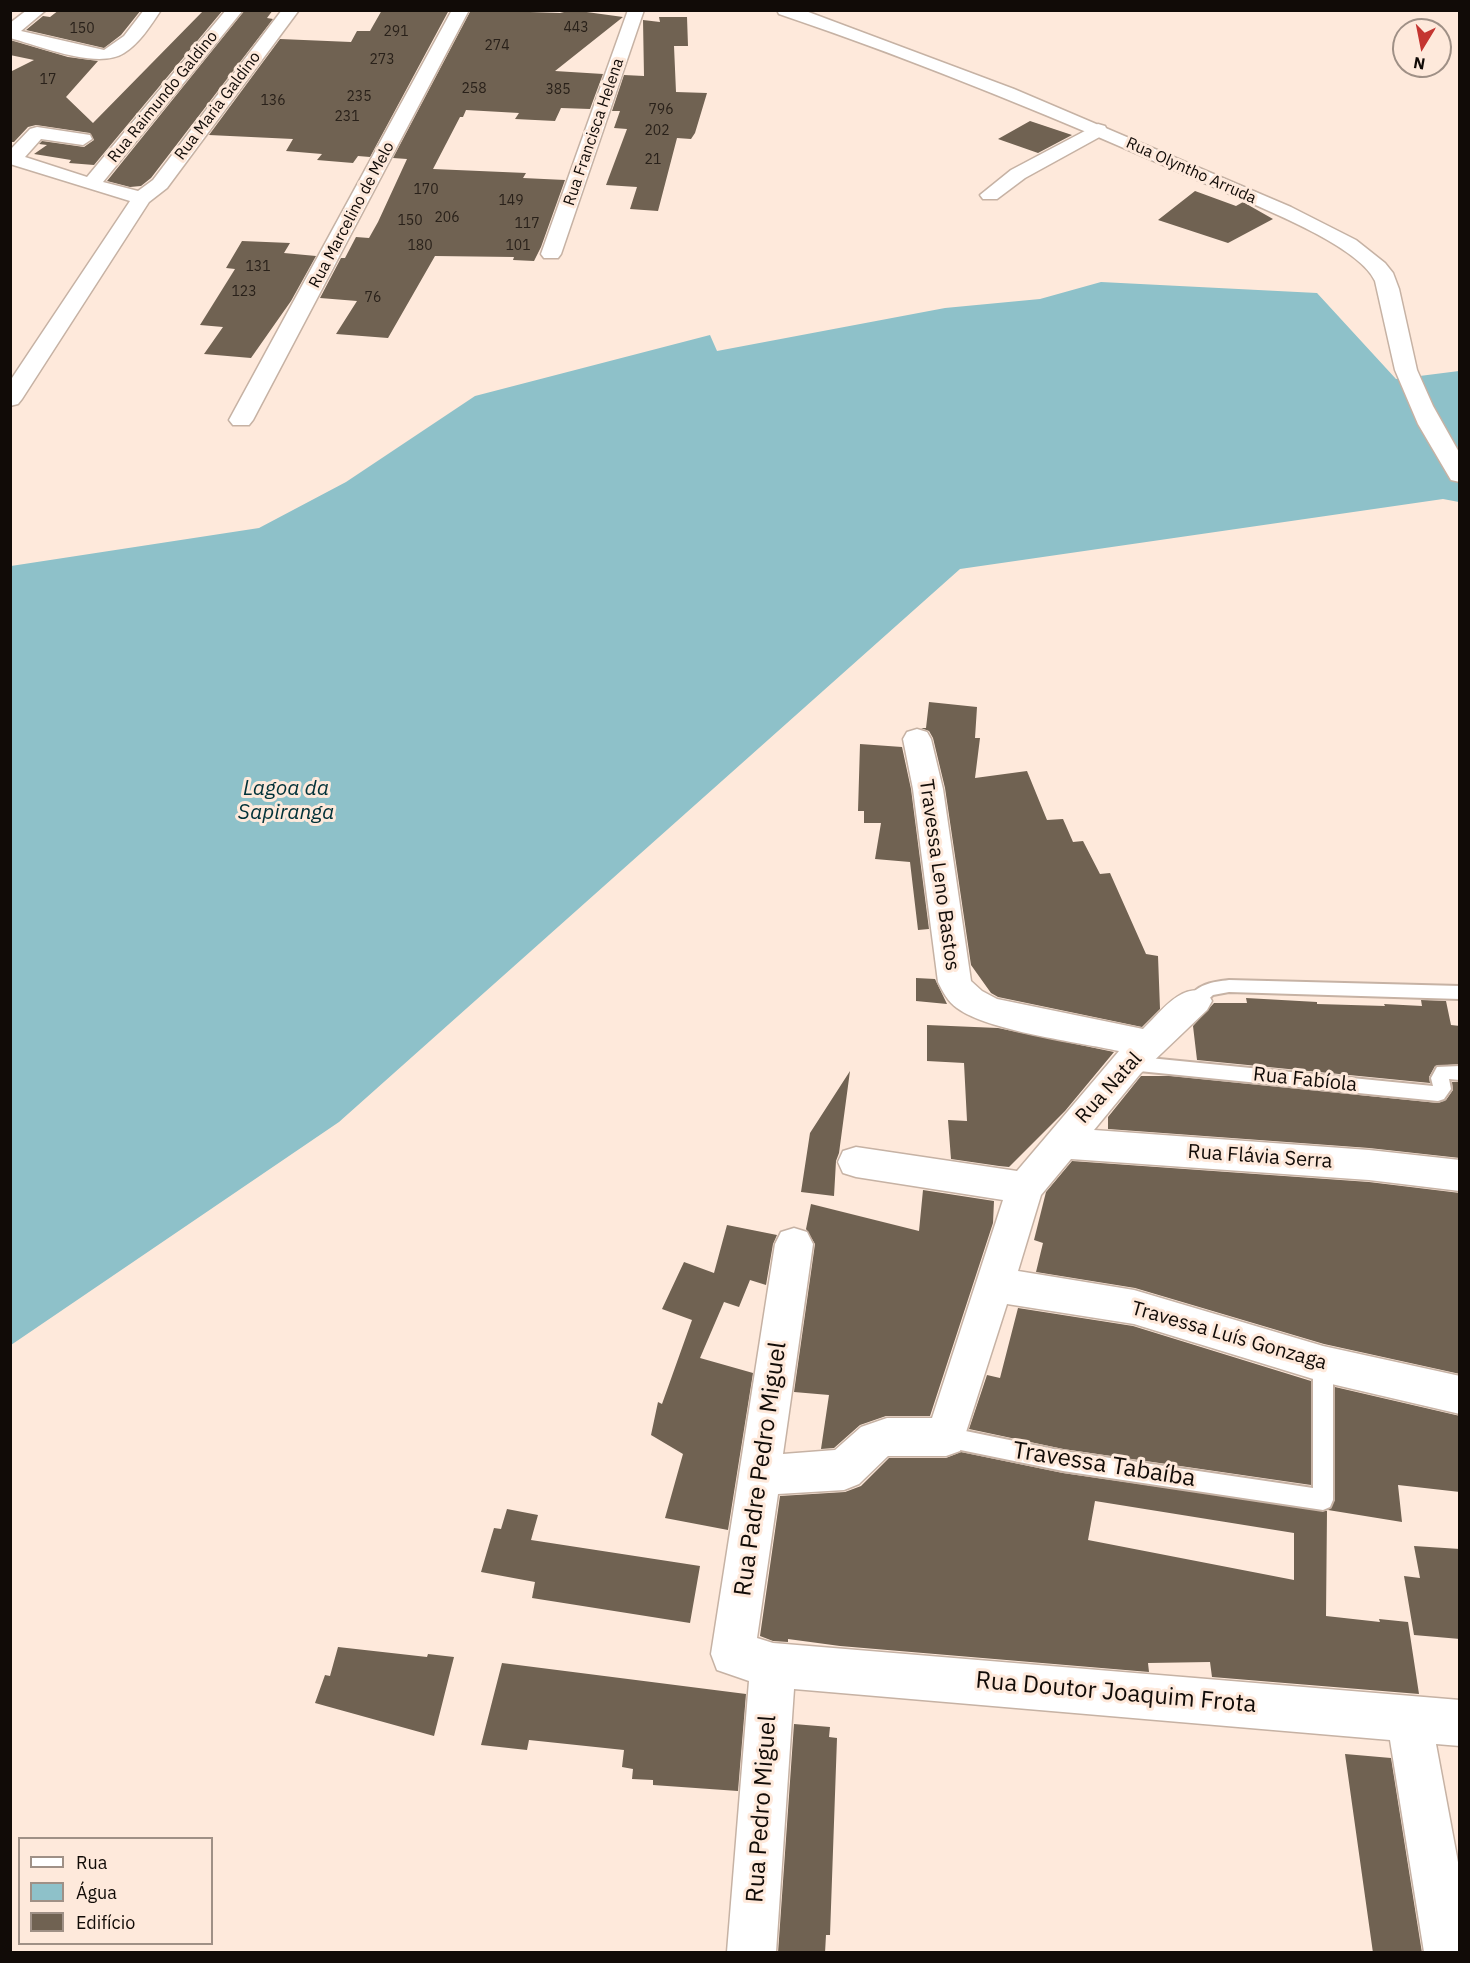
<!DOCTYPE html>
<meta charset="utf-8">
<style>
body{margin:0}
#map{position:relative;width:1470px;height:1963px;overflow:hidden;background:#fee9db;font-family:"IBM Plex Sans",sans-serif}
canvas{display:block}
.frame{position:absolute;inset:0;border:12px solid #110b07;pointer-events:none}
.legend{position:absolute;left:18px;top:1837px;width:195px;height:108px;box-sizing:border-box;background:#fee9db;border:2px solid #9f9086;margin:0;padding:8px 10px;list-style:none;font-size:18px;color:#110b07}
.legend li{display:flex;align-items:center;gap:12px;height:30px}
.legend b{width:30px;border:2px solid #9f9086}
.north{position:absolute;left:1392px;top:18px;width:60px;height:60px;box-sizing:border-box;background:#fee9db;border:2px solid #9f9086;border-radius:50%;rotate:190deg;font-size:16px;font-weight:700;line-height:24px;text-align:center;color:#110b07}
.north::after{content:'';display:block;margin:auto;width:21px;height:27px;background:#c43530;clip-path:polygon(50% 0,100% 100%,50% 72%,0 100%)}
</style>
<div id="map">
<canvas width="1470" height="1963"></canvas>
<div class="frame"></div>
<ul class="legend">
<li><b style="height:8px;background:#fff"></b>Rua</li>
<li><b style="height:16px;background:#8ec1c9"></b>Água</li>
<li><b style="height:16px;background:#706252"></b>Edifício</li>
</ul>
<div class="north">N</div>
</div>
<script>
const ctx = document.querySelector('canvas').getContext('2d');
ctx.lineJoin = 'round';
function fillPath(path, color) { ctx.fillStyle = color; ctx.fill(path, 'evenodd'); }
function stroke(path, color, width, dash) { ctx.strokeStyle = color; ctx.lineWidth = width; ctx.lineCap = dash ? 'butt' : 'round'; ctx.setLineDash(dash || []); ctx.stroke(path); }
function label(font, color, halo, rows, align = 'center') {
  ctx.font = font + ' "IBM Plex Sans",sans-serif'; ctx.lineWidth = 6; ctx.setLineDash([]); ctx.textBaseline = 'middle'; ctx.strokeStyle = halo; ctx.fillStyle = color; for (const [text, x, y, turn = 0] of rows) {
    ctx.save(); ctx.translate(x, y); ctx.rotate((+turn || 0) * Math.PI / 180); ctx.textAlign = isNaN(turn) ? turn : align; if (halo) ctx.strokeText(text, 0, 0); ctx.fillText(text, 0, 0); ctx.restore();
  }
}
fillPath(new Path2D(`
 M1101,282L1317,293L1396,379L1459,371V502L1443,499L960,569L339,1122L11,1345V566L259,528L346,482L475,396L710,335L717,351L945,308L1040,299Z`), '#8ec1c9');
fillPath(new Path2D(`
 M59,10H141L121,35L104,48L26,30L43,16L50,17Z
 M223,10L94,165L69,163L71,160L34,154L47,145L39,144L42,141L84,147L94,140L90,133L36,125L28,127L14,142H10V72L34,60L10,55V40L68,57L98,61L66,97L93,123L203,11Z
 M245,10H273L267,18L273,19L151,178L141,186L130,187L107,181Z
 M382,10H449L370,157L358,156L353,163L317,160L322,154L286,151L293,139L209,135L280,39L351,42L357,31H370Z
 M471,10L560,13L572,10L623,17L555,71L603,74L590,109L561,108L555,121L515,119L519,113L466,110L463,117H460L433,169L526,173L523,178L565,180L541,247L534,261L513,260L514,257L435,256L388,338L336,334L357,301L320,298L341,258H345L356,237L369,238L378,222L407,159L393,158Z
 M659,17H687L688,46H674L676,92L707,93L695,133L691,139L677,138L658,211L630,209L637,187L606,185L627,129L614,128L620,111H612L624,75L644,76L643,20L660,22Z
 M1030,121L1072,135L1038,153L998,139Z
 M1195,191L1236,206L1243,202L1273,219L1228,243L1158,220Z
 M242,241L290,243L284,253L316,256L291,301L251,358L204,354L223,327L200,325L235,269L226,268Z
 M929,702L977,707L975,738H980L975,778L1027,771L1047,820L1063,819L1073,842L1083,841L1100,874L1110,873L1146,954L1158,956L1160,1009L1142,1027L998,997L991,993L971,965L945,788L933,738L929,731L921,728H926Z
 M860,744L902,747L911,789L929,929L918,930L910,862L875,859L881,823H864V811H858Z
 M916,978L935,979L947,1004L916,1001Z
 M1246,998L1317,1002V1004L1385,1006L1384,1004L1422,1006L1421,1000L1446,1001L1451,1025L1460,1026V1064L1435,1066L1429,1077L1430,1083L1197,1060L1193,1026L1214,1003H1247Z
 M927,1025L998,1028L1114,1052L1065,1111L1009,1167L999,1166L951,1159L948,1120L967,1121L964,1063L927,1061Z
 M850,1071L839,1153L836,1161L834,1196L801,1192L810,1133Z
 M1141,1076H1171L1438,1103L1446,1100L1453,1090L1452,1082H1460V1158L1369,1148L1108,1129V1117Z
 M1072,1161L1369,1182L1460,1193V1374L1324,1344L1135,1288L1036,1272L1043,1243L1034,1240L1046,1192Z
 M923,1190L994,1201L993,1223L930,1416H886L860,1425L834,1448L821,1449L829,1395L794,1392L815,1244L806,1229L811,1204L919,1231Z
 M727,1225L777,1235L773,1244L766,1285L750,1280L739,1307L724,1302L700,1358L753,1373L728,1530L665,1518L683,1454L651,1435L658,1402L662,1404L692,1320L662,1309L684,1262L714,1273Z
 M1018,1308L1133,1326L1311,1381V1485L1063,1449L969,1429L987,1375L1000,1378Z
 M1335,1387L1460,1416V1492L1398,1485L1402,1522L1328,1510L1335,1500Z
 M961,1452L1063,1473L1327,1511L1326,1616L1380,1622L1379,1619L1408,1622L1419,1694L1212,1677L1210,1662L1148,1663L1149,1672L840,1646L788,1639V1642L773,1641L760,1636L780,1496L845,1492L861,1486L889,1458H946ZM1095,1501L1294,1533V1580L1088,1540Z
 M507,1509L538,1515L531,1540L700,1566L690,1623L532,1598L535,1582L481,1572L494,1528L501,1529Z
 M1414,1546L1460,1549V1639L1414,1635L1404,1576L1420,1578Z
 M338,1647L427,1657L428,1654L454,1657L434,1736L315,1703L325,1675L330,1676Z
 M502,1663L746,1694L738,1791L653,1785V1780L632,1779L633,1769L622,1767L624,1750L529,1740L527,1750L481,1745Z
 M794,1724L830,1727L829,1737L837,1738L830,1935H826L825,1953H778Z
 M1345,1754L1391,1758L1422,1953H1373Z`), '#706252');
const service = new Path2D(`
 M1229,980L1460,986V999L1229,992L1213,995L1201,1006H1189L1187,1001C1196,984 1212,982 1229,980Z
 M1129,1056L1433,1086L1431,1078L1437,1067L1460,1066V1080L1449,1079L1451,1089L1444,1099L1438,1101L1129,1070L1123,1068L1120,1063L1123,1058Z
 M1323,1355L1330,1358L1333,1364V1500L1330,1507L1323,1510L1063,1471L946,1447L939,1444L936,1437L939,1430L946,1427L1063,1451L1313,1488V1364L1316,1358Z`);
const minor = new Path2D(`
 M27,10H46L21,31L104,50L124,36L144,10H161C151,25 140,43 124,53C98,70 40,46 10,38V23Z
 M226,10H243L103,182L138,191L153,180L282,10H299L167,188L149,202L22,399L18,404L10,406V381L130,201L10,164V150L30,129L37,127L90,135L92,139L83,145L41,139L25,157L87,177Z
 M452,10H469L253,420L249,425H233L229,420Z
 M628,10H644L561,254L558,258H544L541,254Z
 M1098,124L1105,126L1107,130L1105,134L1025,178L997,199H983L980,195L1011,170Z
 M917,729L927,732L931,739L943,789L971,981L982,991L997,999L1143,1029C1161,1012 1180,983 1207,992L1212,1001L1207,1010L1141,1073L1094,1130L1369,1150L1460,1160V1191L1369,1180L1071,1159L1041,1195L1018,1271L1134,1290L1323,1346L1460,1376V1414L1323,1382L1134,1324L1007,1304L960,1451L946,1456H888L859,1484L844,1490L778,1494L757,1638L773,1643L1460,1700V1746L1436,1744L1460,1873V1952H1424L1390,1740L794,1689L776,1952H727L749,1681L717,1670L711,1654L775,1244L781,1232L794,1228L807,1232L813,1244L783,1454L835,1450L861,1427L887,1418H932L1003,1200L856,1177L843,1173L838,1162L843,1151L856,1147L1017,1171L1119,1051C1078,1042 988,1031 957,1008C948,1002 943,992 938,982L913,789L903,739L907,732Z`);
const tertiary = new Path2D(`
 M777,10H803L1014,89L1291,207L1356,240L1385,263L1393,273L1399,289L1417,370L1433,406L1460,454V482L1451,480L1448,475L1418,424L1395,370L1375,281C1358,243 1244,201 1204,183C1064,121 924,63 779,14Z`);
stroke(service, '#c6b2a4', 4);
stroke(minor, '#c6b2a4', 3);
stroke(tertiary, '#c6b2a4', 3);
fillPath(service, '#fff');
fillPath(minor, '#fff');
fillPath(tertiary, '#fff');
label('14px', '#29211a', null, [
 ["443",576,28],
 ["150",82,29],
 ["291",396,32],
 ["274",497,46],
 ["273",382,60],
 ["17",48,80],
 ["258",474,89],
 ["385",558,90],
 ["235",359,97],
 ["136",273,101],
 ["796",661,110],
 ["231",347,117],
 ["202",657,131],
 ["21",653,160],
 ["170",426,190],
 ["149",511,201],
 ["206",447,218],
 ["150",410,221],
 ["117",527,224],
 ["180",420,246],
 ["101",518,246],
 ["131",258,267],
 ["123",244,292],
 ["76",373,298]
]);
label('16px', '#110b07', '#fee9db', [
 ["Rua Raimundo Galdino",163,97,-51],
 ["Rua Maria Galdino",218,106,-53],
 ["Rua Francisca Helena",594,132,-71],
 ["Rua Olyntho Arruda",1191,171,24],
 ["Rua Marcelino de Melo",352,215,-62]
]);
label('20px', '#110b07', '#fee9db', [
 ["Travessa Leno Bastos",939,875,82],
 ["Rua Fabíola",1305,1080,6],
 ["Rua Natal",1109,1088,-48],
 ["Rua Flávia Serra",1260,1157,4],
 ["Travessa Luís Gonzaga",1229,1336,16]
]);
label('italic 21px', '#003138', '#fee9db', [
 ["Lagoa da",286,789],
 ["Sapiranga",286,813]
]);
label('24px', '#110b07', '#fee9db', [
 ["Travessa Tabaíba",1104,1465,9],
 ["Rua Padre Pedro Miguel",761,1469,-82],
 ["Rua Doutor Joaquim Frota",1116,1693,5],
 ["Rua Pedro Miguel",762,1809,-86]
]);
</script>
